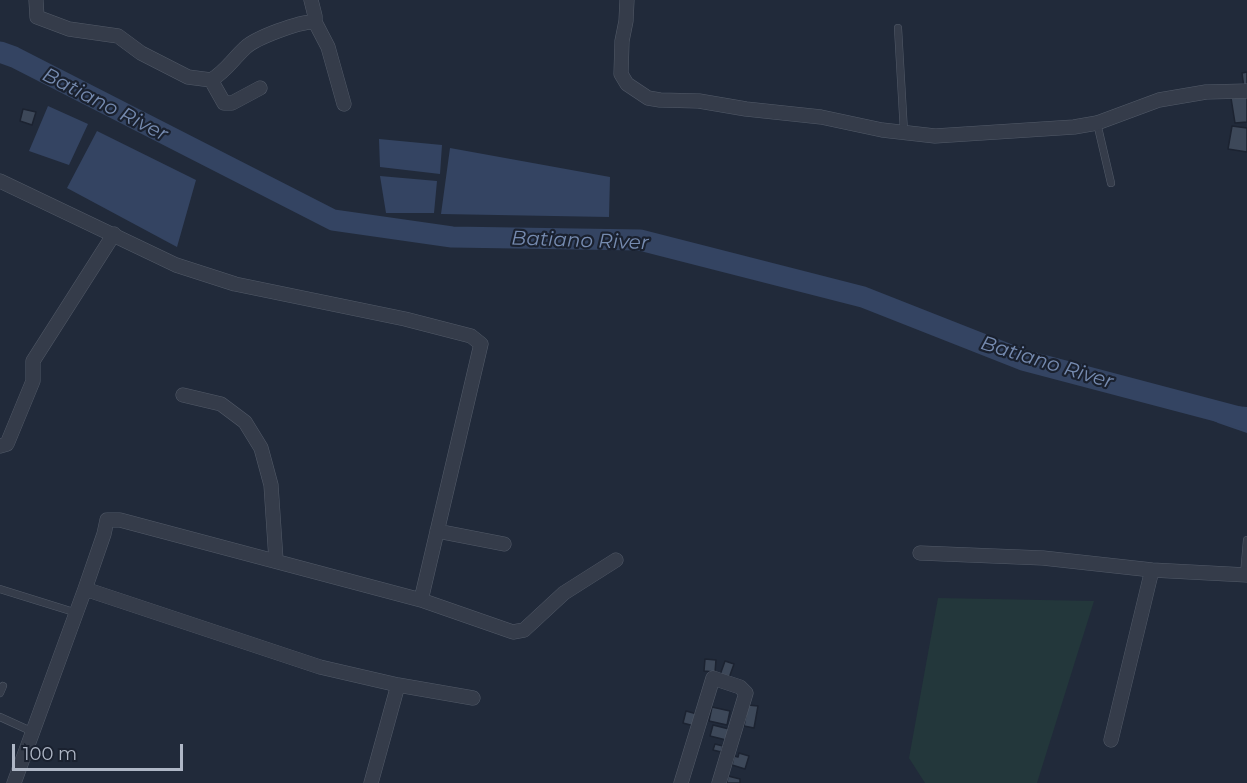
<!DOCTYPE html>
<style>
body{margin:0}
#map{position:relative;width:1247px;height:783px;overflow:hidden;background:#212a3a;font-family:Montserrat,sans-serif}
canvas{display:block}
.scale{position:absolute;left:12px;top:744px;width:171px;height:27px;box-sizing:border-box;border:3px solid #afb7c6;border-top:0;padding-left:8px;font-size:18px;line-height:21px;white-space:nowrap;color:#afb7c6;-webkit-text-stroke:4px #1a212f;paint-order:stroke}
</style>
<div id="map">
<canvas width="1247" height="783"></canvas>
<div class="scale">100 m</div>
</div>
<script>
const ctx = document.querySelector('canvas').getContext('2d');
ctx.lineJoin = 'round';
function fillPath(path, color) { ctx.fillStyle = color; ctx.fill(path, 'evenodd'); }
function stroke(path, color, width, dash) { ctx.strokeStyle = color; ctx.lineWidth = width; ctx.lineCap = dash ? 'butt' : 'round'; ctx.setLineDash(dash || []); ctx.stroke(path); }
function label(font, color, halo, rows, align = 'center') {
  ctx.font = font + ' Montserrat,sans-serif'; ctx.lineWidth = 4.5; ctx.setLineDash([]); ctx.textBaseline = 'middle'; ctx.strokeStyle = halo; ctx.fillStyle = color; for (const [text, x, y, turn = 0] of rows) {
    ctx.save(); ctx.translate(x, y); ctx.rotate((+turn || 0) * Math.PI / 180); ctx.textAlign = isNaN(turn) ? turn : align; if (halo) ctx.strokeText(text, 0, 0); ctx.fillText(text, 0, 0); ctx.restore();
  }
}
fillPath(new Path2D(`
 M938,598L1094,601L1037,783H925L909,758Z`), '#23373b');
fillPath(new Path2D(`
 M48,106L88,124L69,165L29,151Z
 M97,131L196,180L177,247L67,188Z
 M379,139L442,145L440,174L380,167Z
 M450,148L610,177L609,217L441,214Z
 M380,176L437,181L434,213H386Z
 M1174,401L1247,407V433L1218,423Z`), '#344462');
stroke(new Path2D(`
 M0,52L14,57L333,220L452,237L640,240L863,297L1023,360L1247,419`), '#344462', 21);
const building = new Path2D(`
 M1247,72V88H1244L1242,73Z
 M1247,95V122L1235,123L1231,98Z
 M23,109L36,112L32,125L20,121Z
 M1232,126L1247,128V152L1228,149Z
 M705,659L716,660L715,672L704,671Z
 M725,661L734,664L729,678L720,675Z
 M748,705L758,706L754,728L744,726Z
 M712,707L730,711L727,725L709,721Z
 M686,711L697,714L694,726L683,723Z
 M713,725L729,729L726,740L710,736Z
 M715,744L723,746L721,752L713,750Z
 M739,753L749,756L745,769L732,765L734,756L738,757Z
 M728,776L740,779V783H727Z`);
fillPath(building, '#3d4859');
stroke(building, '#1c2331', 1.5);
const service = new Path2D(`
 M898,28L904,132
 M1097,123L1111,183
 M1244,575L1247,540
 M0,589L77,613
 M0,693L3,686
 M0,717L33,732`);
const minor = new Path2D(`
 M36,0L37,17L69,29L118,36L141,53L188,77L211,80
 M627,0L626,21L622,41L621,74L627,84L648,98L660,100L699,101L746,109L821,117L882,130L935,136L1074,127L1097,123L1159,100L1206,92L1247,91
 M315,22L328,47L344,104
 M260,88L232,103H224L211,80C225,72 233,59 245,48C255,38 300,21 315,22V16L311,0
 M0,181L176,265L235,284L405,319L471,336L481,344L421,600
 M183,395L221,404L245,422L261,448L271,485L276,560
 M0,446L7,444L33,381V361L114,234
 M437,531L504,544
 M920,553L1043,558L1152,570L1247,575
 M85,589L320,667L398,685L473,698
 M1111,740L1152,570
 M14,783L85,589L104,534L107,520H120L421,600L513,632L524,630L564,593L616,560
 M371,783L398,685
 M681,783L713,678L740,687L746,693L719,783`);
stroke(service, '#525a68', 8);
stroke(minor, '#525a68', 15);
stroke(service, '#353c4a', 7);
stroke(minor, '#353c4a', 14);
label('italic 20px', '#768bb0', '#1a212f', [
 ["Batiano River",105,105,27],
 ["Batiano River",580,241,2],
 ["Batiano River",1047,363,17]
]);
</script>
